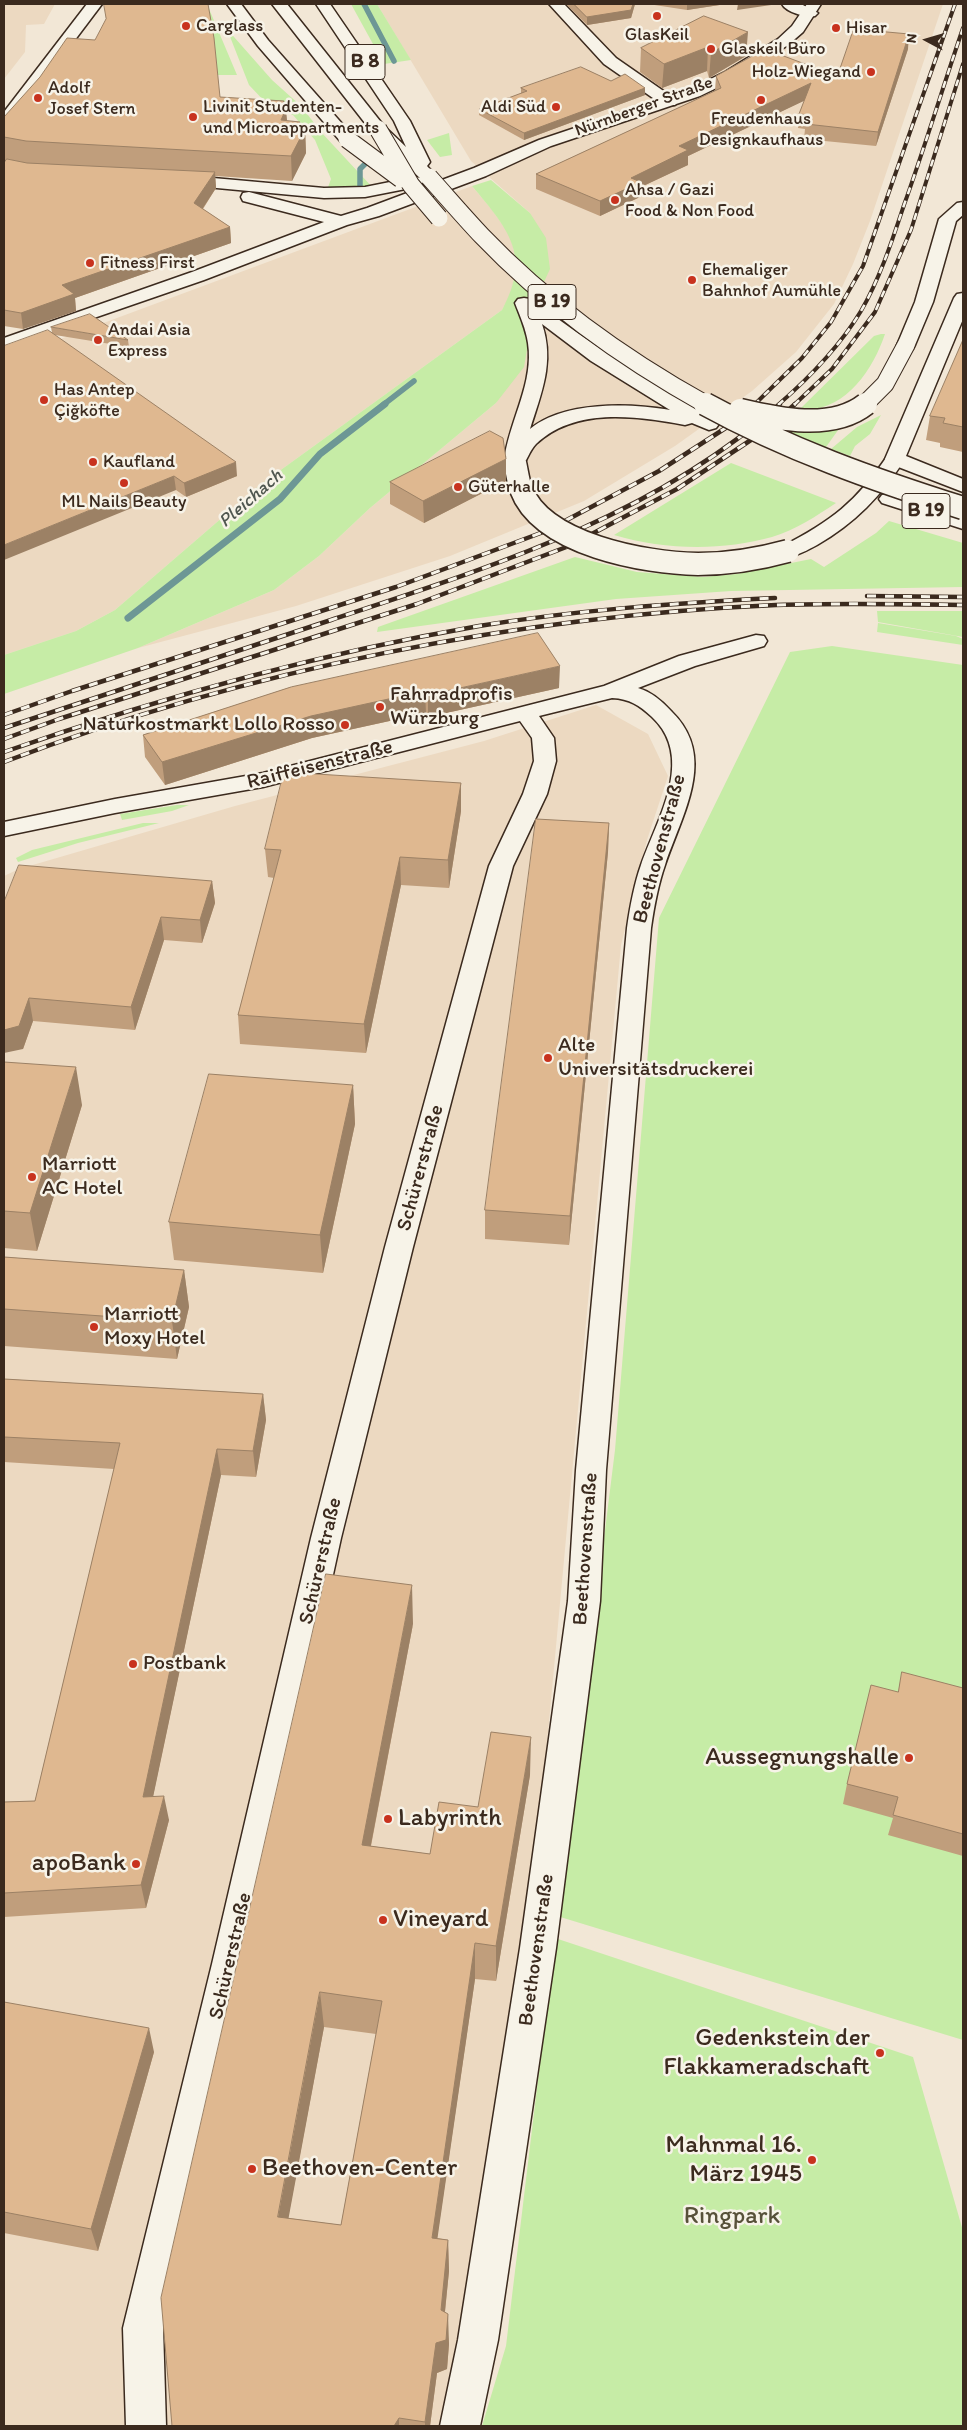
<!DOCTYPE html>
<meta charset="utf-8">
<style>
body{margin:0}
#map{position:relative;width:967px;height:2430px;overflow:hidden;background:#f2e7d6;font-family:Itim,sans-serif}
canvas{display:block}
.frame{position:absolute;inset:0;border:5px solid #3b2a1e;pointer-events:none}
.north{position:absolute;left:902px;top:15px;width:50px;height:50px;-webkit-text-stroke:4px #f7f3e8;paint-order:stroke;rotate:276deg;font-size:14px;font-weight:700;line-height:20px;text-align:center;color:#3b2a1e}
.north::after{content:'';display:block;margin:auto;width:18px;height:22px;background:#3b2a1e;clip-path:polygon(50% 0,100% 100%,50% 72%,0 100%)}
</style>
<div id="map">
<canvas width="967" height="2430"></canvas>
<div class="frame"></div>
<div class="north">N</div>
</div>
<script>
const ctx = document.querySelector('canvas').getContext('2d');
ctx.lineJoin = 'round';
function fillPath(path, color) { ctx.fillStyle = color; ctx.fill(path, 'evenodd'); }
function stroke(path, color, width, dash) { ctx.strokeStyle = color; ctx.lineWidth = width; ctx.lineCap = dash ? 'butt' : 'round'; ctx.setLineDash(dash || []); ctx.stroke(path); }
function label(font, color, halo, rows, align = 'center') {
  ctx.font = font + ' Itim,sans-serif'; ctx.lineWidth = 5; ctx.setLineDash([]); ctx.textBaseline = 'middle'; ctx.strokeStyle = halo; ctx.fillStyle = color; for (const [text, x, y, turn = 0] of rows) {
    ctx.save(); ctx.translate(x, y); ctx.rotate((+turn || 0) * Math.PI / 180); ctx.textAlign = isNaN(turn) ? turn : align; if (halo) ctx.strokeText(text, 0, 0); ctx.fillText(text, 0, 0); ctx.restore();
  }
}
fillPath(new Path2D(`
 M4,4H55L44,24L26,25L25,52L4,79Z
 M377,4H943L870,221L853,264L834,304L796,352L752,391L675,446L584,501L450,556L296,606L138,648L274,590L319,556L370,508L496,403L532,320L539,293L530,213L471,161Z
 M472,186L493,211L511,237L517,265L511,294L502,310L260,485L115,610L76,631L4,655V360Z
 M596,705L648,734L668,776L647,840L621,945L540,1819L445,2426H4V876L19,869L235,806L484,741Z`), '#ecd9c1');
fillPath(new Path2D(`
 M207,4L237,75H217Z
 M351,4H377L411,60L384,64Z
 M227,29L272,80L301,106L321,132L373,188L327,190L331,179L315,140L293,115L268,105L249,85Z
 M449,133L452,155L440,157L427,140Z
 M491,180L530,213L546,238L550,269L539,293L532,320L524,367L496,403L370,508L319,556L274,590L138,648L4,694V655L76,631L115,610L260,485L502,310C532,255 508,229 472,186Z
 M881,334H885C873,370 844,413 802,409L801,408L874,336Z
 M881,415L870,434L855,446L850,456L831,449L857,427Z
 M841,426L826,447L780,431L784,428Z
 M731,463L836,503C816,516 796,530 772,537C722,551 664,550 614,535Z
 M889,521L963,543V587L731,591L616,599L377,632L378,627L575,557L637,572L703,577L737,574L811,559L824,567L876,533Z
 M877,611H963V637L878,622Z
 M878,623L956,636L963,639V645L877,632Z
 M832,646L963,665V2040L557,1916L615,1450L659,918L790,652Z
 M177,805H189L172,811L122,820L120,814Z
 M143,823H159L78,843L18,862L16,858L32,850Z
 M555,1938L913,2057L963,2231V2426H482L506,2346Z`), '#c6eca6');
stroke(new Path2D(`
 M364,4L394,61
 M360,187V169L369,160
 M383,405L414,381`), '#6d9795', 5.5);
stroke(new Path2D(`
 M128,618L280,499L320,454L385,404`), '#6d9795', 7);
const street = new Path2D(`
 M549,4H564L616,58L675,99L677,102L675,105H663L604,64Z
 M782,4H801L818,13L815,16C806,18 786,12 782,4Z
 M756,635L764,636L767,641L764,646L695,666L638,688C652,692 662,701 672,712C718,757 682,814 665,865C658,885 654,907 651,928L606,1470L600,1601L556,1948L498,2340L480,2426H440L458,2340L520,1948L568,1601L576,1470L627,928C630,907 634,885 641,865C657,819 696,758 652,717C639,705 630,699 612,698L539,716L554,738L556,761L547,794L513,866L413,1247L341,1538L248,1964L163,2328L166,2426H126L123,2328L212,1964L311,1538L385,1247L489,866L523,794L534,761L532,738L520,721L263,787L115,813L4,836V822L115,799L263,773L604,686L679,656Z`);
const secondary = new Path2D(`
 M807,4H821L803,32L788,45L737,78L700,96L551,146L486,176L379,216L347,225L204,280L4,349V338L192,272L324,222L243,201L241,197L243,193L249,192L341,216L367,208L474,168L539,140L688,90L725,72L778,39L792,26Z
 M180,175L324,188L365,187L415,177L421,178L423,182L421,186L365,197L324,198L174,184L172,180L174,176Z
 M963,293V319L906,456L963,479V492L888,463L885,459L954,298L957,294Z`);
const primary = new Path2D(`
 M87,4H102L10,126L4,128V112Z`);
const highway = new Path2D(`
 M227,4H241L268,40L353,136L355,139L353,142H341L258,46Z
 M272,4H287L384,126L406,147L394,121L316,4H330L410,121L430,162L427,166L437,177L435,181H423L372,132Z
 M963,202V215L956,221L933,302L915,345L913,349H899L897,345L915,302L939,219L957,203Z
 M524,298L530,299C591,343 650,384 716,420L719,424L716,428L709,430L692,423L685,425C637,416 575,407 536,444C530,450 527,460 522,467L515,469L508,467L505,463L508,459L505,455C511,418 534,382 528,343C526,329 520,316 515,303L518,299ZM542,324L591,361L670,410C629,403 564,401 530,429C541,394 555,362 542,324Z
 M895,453L902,455L905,459C881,496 855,523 817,545C805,551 794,559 781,555L778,551L781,547C832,521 856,502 888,455Z
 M889,493L963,516V529L882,503L879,499L882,495Z`);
stroke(street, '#3b2a1e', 3);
stroke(secondary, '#3b2a1e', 3);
stroke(primary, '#3b2a1e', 3);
stroke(highway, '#3b2a1e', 3);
fillPath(street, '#f7f3e8');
fillPath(secondary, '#f7f3e8');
fillPath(primary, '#f7f3e8');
fillPath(highway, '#f7f3e8');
const railFar1 = new Path2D(`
 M754,405L802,358L831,322L863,266L955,4
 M778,405C809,378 840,346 861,311C880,278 892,241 904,205C925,146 943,87 963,28
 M794,405L832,369L875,312L911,230L963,64`);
const rail = new Path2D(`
 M867,596L963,597
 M4,715L72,691L396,587L546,531L659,471L738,420L755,404
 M4,728C113,692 222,656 331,620C488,568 654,517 780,404
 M4,739L59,719L417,604L569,546L677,489L769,428L795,404
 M4,752C159,698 316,654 479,626C577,610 676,603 775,598
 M4,762C246,670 518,616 776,605C839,603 901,604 963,605`);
stroke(railFar1, '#3b2a1e', 4);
stroke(rail, '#3b2a1e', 4.5);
stroke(railFar1, '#f7f3e8', 2.5, [7]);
stroke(rail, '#f7f3e8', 3, [9]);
const highwayBridgeFar1 = new Path2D(`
 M378,129L411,185L439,218
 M347,139L401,179
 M429,177C447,197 464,217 482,236C547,304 626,360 707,405
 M864,405L885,384L906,345`);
const highwayBridge = new Path2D(`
 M705,404C787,449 874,480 963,508
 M740,410C778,419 832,431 866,404
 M515,463C517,471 518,481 521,489C542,545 645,563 698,564C728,564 759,559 788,551`);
stroke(highwayBridgeFar1, '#3b2a1e', 19, []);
stroke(highwayBridge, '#3b2a1e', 25, []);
stroke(highwayBridgeFar1, '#f7f3e8', 17);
stroke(highwayBridge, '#f7f3e8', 22);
fillPath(new Path2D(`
 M566,4H635L631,18L587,25Z
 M648,4H726L687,10Z
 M704,16L746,56L709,78L707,71L662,88L640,72L641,48Z
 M908,49L876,146L804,139L805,129L798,128L799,114L805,100L688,156V165L641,187L640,197L600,216L536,189V174L715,91L716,76H837Z
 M521,88H645V95L524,140L479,115V109L521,94Z
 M220,97L284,101L287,121L300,122L301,129H305L306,153L292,181L215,176L216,188L203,209L230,227L231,243L75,298L76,311L23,329L4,326V163L6,160L4,161V117Z
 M51,327L128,340L129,347L55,335L237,476L186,497L176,490L52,333Z
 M963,340V452L940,447V443L926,440L930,416Z
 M506,459V481L424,523L390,504V482Z
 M291,687L559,688L428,717L426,713L312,738L165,785L145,757L143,735Z
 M461,783V811L449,888L401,885L366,1053L240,1044L238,1015L274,878L268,877L265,849Z
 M609,823L608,852L569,1245L485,1239V1210Z
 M212,881L215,903L202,943L164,940L135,1030L33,1021L23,1049L4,902Z
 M4,1062L82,1105L37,1251L4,1248Z
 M353,1085L355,1124L323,1273L174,1260L169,1222Z
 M4,1257L184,1270L189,1307L177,1359L4,1346Z
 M4,1379L263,1394L266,1420L256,1477L221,1475L153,1796L169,1820L146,1908L4,1917V1802L35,1801L114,1469L4,1462Z
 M413,1624L371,1846L430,1854L478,1807L530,1775L496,1981L475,1979L437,2238L448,2240L449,2271L445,2312L449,2344L447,2369L437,2373L430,2426H172ZM324,2027L376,2034L341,2225L288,2218Z
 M963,1688V1856L888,1835L893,1818L843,1804L847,1784L898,1692Z
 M4,2002L154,2052L98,2251L4,2233Z`), '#c09e7c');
fillPath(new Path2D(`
 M633,4H635L631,18L587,25V17Z
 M687,4H726L687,10Z
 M738,4H778L737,10Z
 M748,32L746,56L709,78L711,53Z
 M909,34L908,49L876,146L878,132Z
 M708,47L707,71L662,88L664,64Z
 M811,83L810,98L688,156V165L641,187L640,197L600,216V201L631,178L679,146Z
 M645,88V95L524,140V133Z
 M284,101L285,112L286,109L288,133L283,144L281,109Z
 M300,122L301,136L305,129L306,153L292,181L291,156L297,128Z
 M215,172L216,188L195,220L194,203Z
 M230,227L231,243L75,298L76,311L23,329L21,313L62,285Z
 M506,459V481L424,523L423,501Z
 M236,462L237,476L186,497L184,483Z
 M174,476L176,490L4,560V545Z
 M560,666L559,688L428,717V695Z
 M425,691L426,713L312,738L165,785L162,762L311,716Z
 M461,783V811L449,888L448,860Z
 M609,823L608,852L569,1245L570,1216Z
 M400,857L401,885L366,1053L364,1024Z
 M212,881L215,903L202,943L200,920Z
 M161,917L164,940L135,1030L131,1007Z
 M29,998L33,1021L23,1049L4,1053V1030Z
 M76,1067L82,1105L37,1251L30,1213Z
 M353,1085L355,1124L323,1273L320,1235Z
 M184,1270L189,1307L177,1359L172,1321Z
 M263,1394L266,1420L256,1477L253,1451Z
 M217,1449L221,1475L148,1821L143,1797Z
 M412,1585L413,1624L364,1881L362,1845Z
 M531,1737L530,1775L496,1981V1946Z
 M164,1796L169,1820L146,1908L141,1885Z
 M475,1943V1979L433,2269L432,2238Z
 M320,1992L324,2027L283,2248L278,2217Z
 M149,2028L154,2052L98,2251L91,2229Z
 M448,2240L449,2271L442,2340L441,2310Z
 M448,2314L449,2344L447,2369L437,2373L430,2426H425V2422L436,2343Z
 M399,2418V2426H394Z`), '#9c8165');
const building = new Path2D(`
 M104,4H208L214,38L220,97L284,101L281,109H286L281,120L300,122L297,128L305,129L291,156L26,141L4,137V117L40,77L67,38L95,40L106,19Z
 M574,4H633L631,10L587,17Z
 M704,16L748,32L711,53L708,47L664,64L641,48Z
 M854,29L909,34L878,132L806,124L809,115L799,114L811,83L679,146L688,150L631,178L641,182L600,201L536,174L721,88L716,76L765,49L837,76Z
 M581,67L611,81L625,74L645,88L524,133L479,109L527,91L521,88Z
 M7,159L27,163L215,172L194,203L230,227L62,285L74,294L21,313L4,310V163Z
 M90,314L128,340L51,327Z
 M48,330L236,462L184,483L174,476L4,545V346Z
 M963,340V427L943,423L945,418L930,416Z
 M490,431L503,438L506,459L423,501L390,482Z
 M538,633L560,666L428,695L425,691L311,716L162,762L143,735L291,687Z
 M284,772L461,783L448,860L400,857L364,1024L238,1015L281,850L265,849Z
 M536,819L609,823L570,1216L485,1210Z
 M19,865L212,881L200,920L161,917L131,1007L29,998L19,1026L4,1030V902Z
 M4,1062L76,1067L30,1213L4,1211Z
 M209,1074L353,1085L320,1235L169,1222Z
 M4,1257L184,1270L172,1321L4,1309Z
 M4,1379L263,1394L253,1451L217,1449L143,1797L164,1796L141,1885L4,1893V1802L35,1801L120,1443L4,1437Z
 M326,1574L412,1585L362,1845L430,1854L439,1802L478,1807L491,1732L531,1737L496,1946L475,1943L432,2238L448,2240L441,2310L448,2314L446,2340L436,2343L425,2422L399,2418L394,2426H172L161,2298ZM320,1992L382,2001L341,2225L278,2217Z
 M902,1672L963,1688V1834L893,1815L898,1797L847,1784L871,1685L898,1692Z
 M4,2002L149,2028L91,2229L4,2212Z`);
fillPath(building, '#dfb890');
stroke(building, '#9c8165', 1);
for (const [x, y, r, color] of [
 [657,16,5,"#c8321e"],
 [186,26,5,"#c8321e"],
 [836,28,5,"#c8321e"],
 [711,49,5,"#c8321e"],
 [871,72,5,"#c8321e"],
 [38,98,5,"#c8321e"],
 [761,100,5,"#c8321e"],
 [556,107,5,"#c8321e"],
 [193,117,5,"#c8321e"],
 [615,200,5,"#c8321e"],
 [90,263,5,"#c8321e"],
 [692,280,5,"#c8321e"],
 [98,340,5,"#c8321e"],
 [44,400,5,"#c8321e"],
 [93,462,5,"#c8321e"],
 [124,483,5,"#c8321e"],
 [458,487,5,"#c8321e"],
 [380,707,5,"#c8321e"],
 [345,725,5,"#c8321e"],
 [548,1058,5,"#c8321e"],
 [32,1177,5,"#c8321e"],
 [94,1327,5,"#c8321e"],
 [133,1664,5,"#c8321e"],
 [909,1758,5,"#c8321e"],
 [388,1819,5,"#c8321e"],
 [136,1864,5,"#c8321e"],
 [383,1920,5,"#c8321e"],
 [880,2053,5,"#c8321e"],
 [812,2160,5,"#c8321e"],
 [252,2169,5,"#c8321e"]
]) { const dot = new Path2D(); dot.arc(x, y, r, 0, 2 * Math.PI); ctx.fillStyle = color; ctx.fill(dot); stroke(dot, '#f7f3e8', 2); }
label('18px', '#3b2a1e', '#f7f3e8', [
 ["Carglass",196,26],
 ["Hisar",846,28],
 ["GlasKeil",657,35,"center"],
 ["Glaskeil Büro",721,49],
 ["Holz-Wiegand",861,72,"right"],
 ["Adolf",48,88],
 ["Josef Stern",48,109],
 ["Livinit Studenten-",203,107],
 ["und Microappartments",203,128],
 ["Aldi Süd",546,107,"right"],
 ["Freudenhaus",761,119,"center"],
 ["Designkaufhaus",761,140,"center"],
 ["Ahsa / Gazi",625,190],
 ["Food & Non Food",625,211],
 ["Fitness First",100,263],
 ["Ehemaliger",702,270],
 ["Bahnhof Aumühle",702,291],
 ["Andai Asia",108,330],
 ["Express",108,351],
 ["Has Antep",54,390],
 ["Çiğköfte",54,411],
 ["Kaufland",103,462],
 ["Güterhalle",468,487],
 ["ML Nails Beauty",124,502,"center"]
], 'left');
label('18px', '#3b2a1e', '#f7f3e8', [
 ["Nürnberger Straße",644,107,-20]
]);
label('italic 19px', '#505750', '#f7f3e8', [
 ["Pleichach",251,499,-41]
]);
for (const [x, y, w] of [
 [365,62,40],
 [552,302,48],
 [926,511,48]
]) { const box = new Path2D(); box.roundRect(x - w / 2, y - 17.5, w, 35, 4); ctx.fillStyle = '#f7f3e8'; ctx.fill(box); stroke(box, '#3b2a1e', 1); }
label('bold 20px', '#3b2a1e', null, [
 ["B 8",365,62],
 ["B 19",552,302],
 ["B 19",926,511]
]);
label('21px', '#3b2a1e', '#f7f3e8', [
 ["Fahrradprofis",390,695],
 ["Würzburg",390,719],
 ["Naturkostmarkt Lollo Rosso",335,725,"right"],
 ["Alte",558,1046],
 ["Universitätsdruckerei",558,1070],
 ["Marriott",42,1165],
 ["AC Hotel",42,1189],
 ["Marriott",104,1315],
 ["Moxy Hotel",104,1339],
 ["Postbank",143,1664]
], 'left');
label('21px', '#3b2a1e', '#f7f3e8', [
 ["Raiffeisenstraße",320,765,-14],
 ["Beethovenstraße",660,849,-75],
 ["Schürerstraße",421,1168,-75],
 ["Beethovenstraße",586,1549,-86],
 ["Schürerstraße",321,1561,-77],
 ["Beethovenstraße",537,1950,-82],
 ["Schürerstraße",231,1956,-77]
]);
label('25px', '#3b2a1e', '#f7f3e8', [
 ["Aussegnungshalle",899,1758],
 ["Labyrinth",398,1819,"left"],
 ["apoBank",126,1864],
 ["Vineyard",393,1920,"left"],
 ["Gedenkstein der",870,2039],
 ["Flakkameradschaft",870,2068],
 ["Mahnmal 16.",802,2146],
 ["März 1945",802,2175],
 ["Beethoven-Center",262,2169,"left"]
], 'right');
label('25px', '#575139', '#f7f3e8', [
 ["Ringpark",732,2217]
]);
</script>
